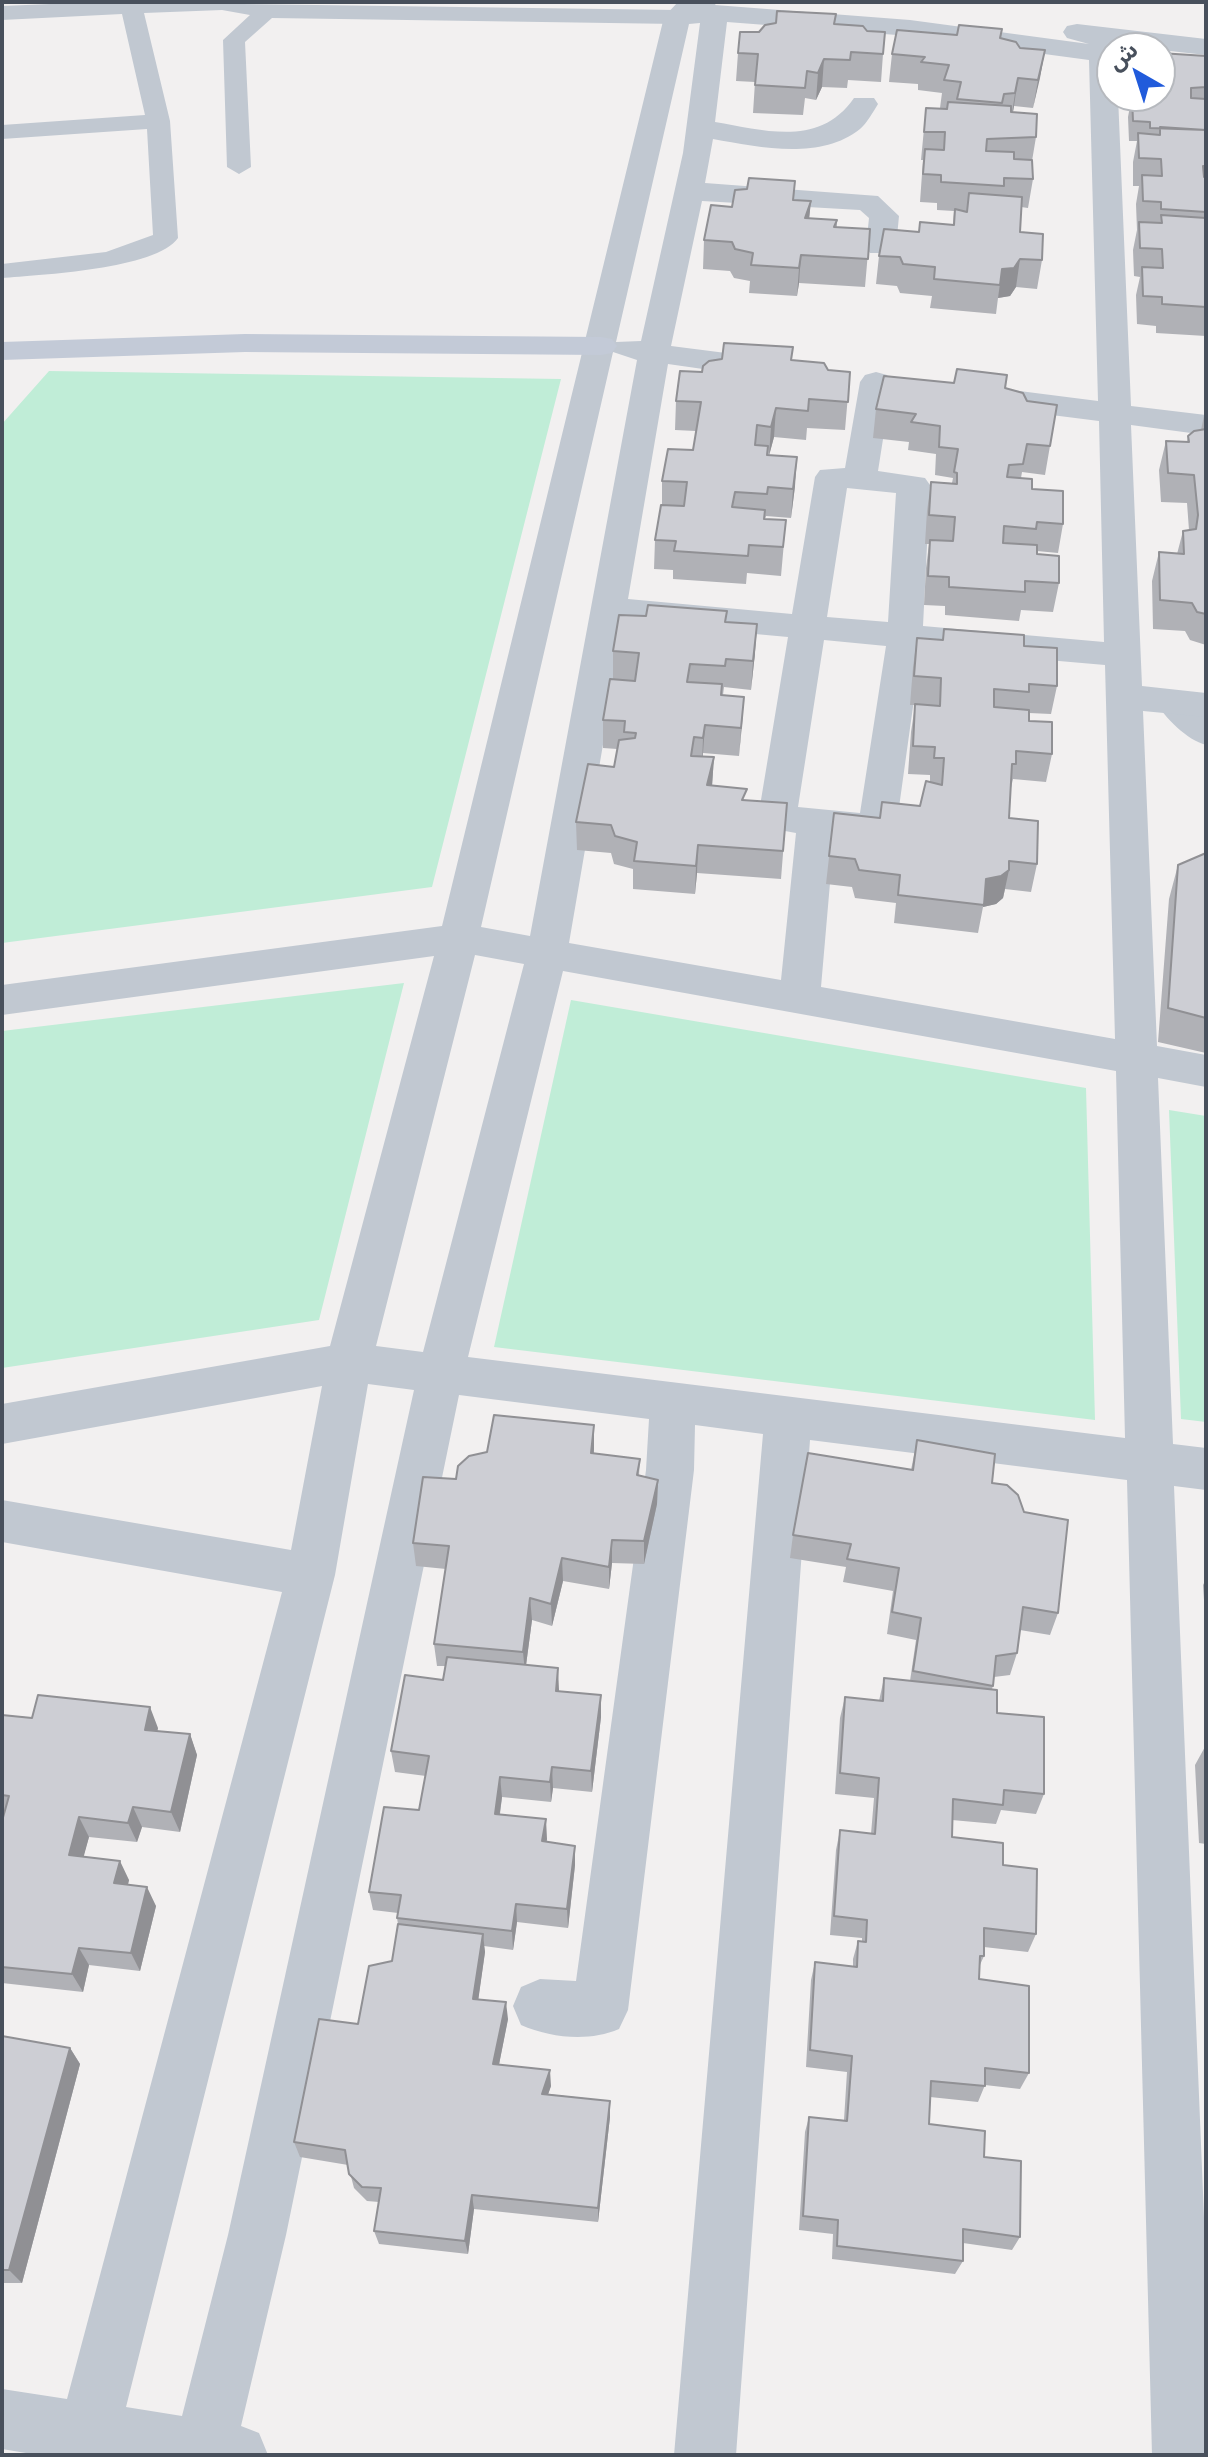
<!DOCTYPE html>
<meta charset="utf-8">
<style>
body{margin:0}
#map{position:relative;width:1208px;height:2457px;overflow:hidden;background:#f2f0f0;font-family:"Exo 2","Noto Sans Arabic",sans-serif}
canvas{display:block}
.frame{position:absolute;inset:0;border:4px solid #48505c;pointer-events:none}
.north{position:absolute;left:1096px;top:32px;width:80px;height:80px;box-sizing:border-box;background:#fff;border:2px solid #b6b9be;border-radius:50%;rotate:321deg;font-size:22px;font-weight:700;line-height:32px;text-align:center;color:#48505c}
.north::after{content:'';display:block;margin:auto;width:28px;height:36px;background:#215bdb;clip-path:polygon(50% 0,100% 100%,50% 72%,0 100%)}
</style>
<div id="map">
<canvas width="1208" height="2457"></canvas>
<div class="frame"></div>
<div class="north">ش</div>
</div>
<script>
const ctx = document.querySelector('canvas').getContext('2d');
ctx.lineJoin = 'round';
function fillPath(path, color) { ctx.fillStyle = color; ctx.fill(path, 'evenodd'); }
function stroke(path, color, width, dash) { ctx.strokeStyle = color; ctx.lineWidth = width; ctx.lineCap = dash ? 'butt' : 'round'; ctx.setLineDash(dash || []); ctx.stroke(path); }
fillPath(new Path2D(`
 M49,371L561,379L432,887L2,943V424Z
 M404,983L319,1320L2,1368V1031Z
 M571,1000L1086,1088L1095,1420L494,1347Z
 M1169,1110L1206,1116V1422L1181,1419Z`), '#c0edd7');
fillPath(new Path2D(`
 M99,2L677,10L688,17L677,24L272,18L245,42L251,167L239,174L227,167L223,40L250,15L222,10L144,13L170,121L178,238C157,269 39,275 2,278V264L106,252L153,235L147,129L2,139V125L145,115L122,14L2,20V6Z
 M1170,691L1181,694L1206,718V745C1187,740 1165,718 1155,701L1159,694Z`), '#c1c8d1');
fillPath(new Path2D(`
 M678,2H717L715,5L910,20L1089,44L1067,38L1063,32L1067,26L1077,24L1206,39V55L1116,45L1117,48H1112V96H1118L1131,406L1206,415V435L1131,425L1142,686L1206,693V717L1143,711L1157,1046L1206,1055V1087L1158,1078L1173,1444L1206,1448V1490L1174,1486L1206,2266V2455H1152L1127,1480L810,1440L736,2455H674L763,1434L695,1425L694,1470L628,2010L619,2029C589,2042 551,2038 521,2025L513,2006L521,1987L540,1979L576,1981L646,1470L649,1419L459,1395L286,2235L241,2426L259,2433L268,2455H38L2,2449V2389L67,2399L282,1592L2,1542V1500L291,1550L322,1386L2,1444V1404L330,1346L434,956L2,1015V985L442,926L664,17ZM727,22L910,36L1089,60L1098,401L996,388L985,391L980,398L985,405L996,408L1099,421L1104,642L923,626L930,485L925,478L878,471L892,382L887,375L876,372L865,375L860,382L845,468L820,470L815,477L792,614L628,599L668,364L773,379L784,376L789,369L784,362L773,359L671,346L702,201L860,210L869,218L866,247L870,253H892L896,247L899,216L878,196L705,183L713,139C758,147 820,161 860,129C867,123 873,112 878,104L874,98H854C820,147 767,131 715,122ZM700,23L683,153L641,341L616,342L689,24ZM613,352L637,360L530,936L481,927ZM847,488L896,493L888,622L827,617ZM624,622L788,637L758,818L763,827L796,833L781,980L569,943ZM824,640L886,646L860,813L798,807ZM921,649L1105,665L1115,1039L821,987L834,837L877,843L891,839L896,829ZM475,955L524,964L423,1352L376,1346ZM563,971L1116,1071L1125,1438L468,1357ZM368,1384L414,1390L228,2235L182,2416L126,2407L335,1575Z`), '#c1c8d1');
fillPath(new Path2D(`
 M245,334L601,337L612,339L617,346L612,353L601,355L245,352L2,360V342Z`), '#c3cad7');
fillPath(new Path2D(`
 M835,24L883,54L881,82L848,80L847,88L822,87L816,100L805,98L803,115L753,113L755,82L736,81L738,53L759,32Z
 M1002,29L1001,38L1020,48L1045,50L1033,108L1014,106L1013,113L1036,137L1032,161L1033,179L1028,208L1021,207L1020,232L1042,260L1037,289L1016,287L1010,296L998,298L996,314L930,308L932,296L900,293L897,286L876,284L879,256L919,232L953,225L954,211L937,210V203L920,202L923,160H921L926,108L947,109L940,108L942,93L918,90V84L889,82L892,54L957,35Z
 M1206,56V336L1156,333V326L1137,324L1136,295L1140,277L1134,276L1133,250L1137,230L1136,204L1139,186H1133V162L1137,141H1129L1128,117L1131,101L1125,100V96H1160Z
 M795,181L794,200L811,201L809,218L837,220V227L870,229L865,287L799,283L797,296L749,293L750,281L734,278L730,271L703,269L704,240L732,207Z
 M792,360L828,370L850,372L845,430L807,428L806,440L774,437L769,455L795,486L791,518L766,516L765,519L786,520L781,576L747,573L746,584L673,579V570L654,569L655,540L662,505V481L693,450L696,431L675,430L676,401L702,372Z
 M954,383L1005,388L1027,401L1057,405L1045,475L1022,472L1021,478L1032,489L1063,524L1058,553L1037,551V554L1059,583L1053,612L1021,610L1019,621L945,615V606L924,605L926,568L929,544H925L927,511L931,482L952,483L953,478L935,475L936,454L908,450L909,442L873,438L876,409Z
 M1205,411H1206V645L1190,640L1185,631L1153,629L1152,581L1159,552L1177,554L1183,531L1189,530L1187,503L1161,502L1159,470L1166,441L1187,442L1188,436L1201,430Z
 M726,622L755,653L751,690L724,687L723,695L744,697L739,756L703,753V757H714L712,786L746,800L787,803L781,879L697,873L695,894L633,889V869L614,864L611,853L577,850L576,822L614,767L617,749L603,748V720L613,679V651Z
 M917,638L1024,646L1057,686L1051,714L1029,713V721L1052,754L1046,782L1013,779L1010,792L1009,818L1037,864L1031,892L1005,889L1003,898L996,904L983,907L978,933L894,923L896,903L855,898L852,887L826,884L834,813L880,818L920,806L930,782V775L908,774L911,732L915,705H910L913,667Z
 M1206,853V1053L1158,1042L1169,899L1178,865Z
 M594,1425V1454L640,1459L639,1476L658,1480L657,1504L644,1564L612,1563L609,1589L563,1581L552,1626L532,1620L526,1665L559,1691L601,1695V1717L592,1792L553,1788L551,1802L502,1797L500,1814L547,1839L546,1842L575,1865L568,1928L517,1922L513,1950L484,1946L485,1952L478,2000L508,2019L499,2064L551,2086L548,2094L610,2101V2117L598,2222L474,2209L468,2254L379,2244L374,2231L379,2202L367,2201L354,2188L348,2165L300,2157L294,2142L392,1961L398,1924L397,1918L398,1913L373,1910L369,1892L419,1810L426,1776L395,1772L391,1751L443,1680L445,1666H437L434,1644L446,1569L416,1566L413,1543L456,1479Z
 M917,1440L992,1483L1058,1613L1050,1635L1020,1630L1017,1653L1010,1675L994,1677L992,1690L997,1713L1044,1794L1036,1814L1001,1810L996,1824L952,1820V1837L1003,1865L1036,1934L1028,1952L984,1947V1956L979,1967V1979L1029,2073L1020,2089L985,2085L978,2102L930,2097L929,2124L984,2157L1020,2237L1012,2250L963,2243V2261L955,2274L832,2259L833,2234L799,2230L805,2132L809,2117L844,2120L847,2072L806,2067L811,1980L815,1962L853,1967V1959L858,1941H862V1938L830,1935L836,1850L840,1830L871,1834L874,1798L835,1794L840,1718L845,1697L879,1701L884,1678L910,1681L916,1640L887,1634L893,1591L843,1582L846,1567L790,1558L793,1535L911,1470Z
 M1206,1579V1630L1203,1585Z
 M2,1715L158,1728L157,1731L190,1734L197,1755L180,1832L142,1827L137,1842L89,1837L83,1857L129,1880L128,1885L156,1906L140,1971L89,1965L83,1992L2,1983V1821L4,1814H2Z
 M1206,1745V1844L1199,1843L1195,1765Z
 M1206,1896V1958L1204,1900Z
 M2,2036L70,2048L80,2064L22,2283H2Z`), '#b0b1b6');
fillPath(new Path2D(`
 M1045,50L1040,78L1033,108L1038,80Z
 M824,59L822,87L816,100L818,73Z
 M1018,78L1014,106L1011,121L1015,93Z
 M811,201L808,229L805,218Z
 M801,255L799,283L797,296L799,268Z
 M1020,259L1016,287L1010,296L998,298L1002,269Z
 M776,408L774,437L769,456L771,427Z
 M797,457L795,486L791,518L793,489Z
 M757,624L755,653L751,690L753,661Z
 M744,697L742,725L739,756L741,728Z
 M705,725L703,753L702,766L703,738Z
 M714,757L712,786L707,785Z
 M698,845L697,873L695,894L696,866Z
 M1009,870L1003,898L996,904L983,907L986,879Z
 M594,1425V1449L591,1477V1453Z
 M658,1480L657,1504L644,1564V1541Z
 M612,1540V1563L609,1589V1567Z
 M562,1558L563,1581L552,1626L551,1604Z
 M530,1598L532,1620L525,1673L523,1652Z
 M558,1668L559,1690L557,1712L556,1691Z
 M601,1695V1717L592,1792L591,1771Z
 M150,1707L158,1728L153,1750L145,1730Z
 M190,1734L197,1755L180,1832L171,1812Z
 M552,1767L553,1788L551,1802L550,1782Z
 M500,1777L502,1797L497,1833L495,1814Z
 M133,1807L142,1827L137,1842L128,1823Z
 M79,1817L89,1837L79,1874L69,1855Z
 M546,1819L547,1839L543,1861L542,1841Z
 M575,1846V1865L568,1928L567,1909Z
 M120,1861L129,1880L123,1902L114,1883Z
 M147,1887L156,1906L140,1971L131,1953Z
 M516,1904L517,1922L513,1950L512,1931Z
 M483,1934L485,1952L476,2016L473,1999Z
 M79,1948L89,1965L83,1992L72,1974Z
 M506,2002L508,2019L496,2080L493,2064Z
 M70,2048L80,2064L22,2283L9,2270Z
 M550,2070L551,2086L543,2109L542,2094Z
 M610,2101V2117L598,2222V2208Z
 M472,2195L474,2209L468,2254L465,2241Z`), '#909094');
const building = new Path2D(`
 M777,11L836,14L834,24L863,26L867,31L885,32L883,54L851,52L850,60L824,59L818,73L807,71L805,88L755,85L758,54L738,53L740,32H759L765,25L776,23Z
 M959,25L1002,29L1000,38L1016,42L1020,48L1045,50L1038,80L1018,78L1015,93L1004,94L1002,103L957,99L961,82L944,80L949,65L921,62L925,57L892,54L897,30L957,35Z
 M1160,53L1206,56V87L1191,88V98L1206,99V130L1150,128V122L1133,121L1132,97L1151,98V96H1160Z
 M948,102L1011,106V112L1037,114L1036,137L987,139L986,151L1014,152V159L1032,160L1033,179L1004,178V186L941,182V175L923,174L925,149L944,150L945,132H924L926,108L947,109Z
 M1160,127L1206,130V166H1203L1204,177H1206V212L1161,209V202L1143,201L1142,175L1162,176L1161,159L1139,158L1138,133L1160,135Z
 M749,178L795,181L793,200L811,201L805,218L837,220L834,227L870,229L868,259L801,255L799,268L751,265L753,253L735,249L732,242L704,240L711,205L732,207L735,190L747,189Z
 M969,193L1022,197L1020,232L1043,234L1042,260L1020,259L1014,268L1002,269L1000,285L934,279L935,267L903,264L900,257L879,256L884,229L919,232L920,222L954,225L955,209L967,212Z
 M1161,215L1206,218V307L1162,304V297L1143,296L1142,267L1163,268L1162,249L1140,248L1139,222L1162,223Z
 M724,343L793,347L791,360L824,363L828,370L850,372L848,402L809,399L808,411L776,408L771,427L757,425L755,445L768,446L767,455L797,457L793,489L768,487L767,494L735,492L732,507L765,510L764,519L786,520L783,547L749,545L748,556L674,551L676,541L655,540L661,505L684,506L687,482L662,481L668,449L693,450L701,402L676,401L680,371L702,372L703,366L709,361L722,359Z
 M957,369L1007,375L1005,388L1023,393L1027,401L1057,405L1050,446L1027,444L1023,464L1009,465L1007,477L1032,479V489L1063,491V524L1037,522L1036,529L1004,526L1003,543L1037,545V554L1059,556V583L1025,581V592L949,587V577L928,576L930,540L953,541L955,517L929,515L931,482L957,484V473L954,472L958,449L939,447L940,426L911,422L916,414L876,409L884,376L954,383Z
 M1206,429V614L1197,612L1192,603L1160,600L1159,552L1184,554L1183,531L1196,529L1198,515L1194,475L1168,473L1166,441L1189,442L1188,436L1194,431Z
 M648,605L727,611L725,622L757,624L753,661L726,659L725,666L690,664L687,682L722,684L721,695L744,697L741,728L705,725L703,738L694,737L691,756L714,757L707,785L747,789L742,800L787,803L783,851L698,845L696,866L634,861L637,842L615,836L611,825L576,822L588,764L614,767L619,740L635,738L636,733L624,732L625,721L603,720L610,679L635,681L639,653L613,651L619,615L646,616Z
 M944,629L1024,635V646L1057,648V686L1029,684V692L994,689V707L1029,710V721L1052,722V754L1016,751V764H1012L1009,818L1038,821L1037,864L1009,861V870L1001,876L986,879L984,905L898,895L900,875L859,870L855,859L829,856L834,813L880,818L882,802L920,806L926,781L942,785L944,758H934L935,747L913,746L915,704L940,706L941,678L914,676L917,638L943,640Z
 M1206,853V1018L1168,1008L1178,865Z
 M494,1415L594,1425L591,1453L640,1459L637,1475L658,1480L644,1541L612,1540L609,1567L562,1558L551,1604L530,1598L523,1652L434,1644L449,1546L413,1543L423,1477L456,1479L458,1466L469,1456L487,1452Z
 M917,1440L995,1454L992,1483L1007,1485L1018,1495L1024,1512L1068,1520L1058,1613L1023,1607L1017,1653L996,1656L993,1686L913,1671L921,1618L892,1612L899,1568L847,1559L851,1544L793,1535L808,1453L913,1470Z
 M447,1657L558,1668L556,1691L601,1695L591,1771L552,1767L550,1782L500,1777L495,1814L546,1819L542,1841L575,1846L567,1909L516,1904L512,1931L397,1918L401,1895L369,1892L384,1807L419,1810L429,1756L391,1751L405,1675L443,1680Z
 M884,1678L997,1690V1713L1044,1717V1794L1004,1790L1003,1805L953,1799L952,1837L1003,1843V1865L1037,1869L1036,1934L984,1928V1956H980L979,1979L1029,1986V2073L985,2068V2086L931,2081L929,2124L985,2131L984,2157L1021,2161L1020,2237L963,2229V2261L837,2246L838,2220L803,2216L809,2117L847,2121L852,2056L810,2050L815,1962L857,1967L858,1941L866,1942L867,1920L834,1916L840,1830L875,1834L879,1778L840,1773L845,1697L883,1701Z
 M38,1695L150,1707L145,1730L190,1734L171,1812L133,1807L128,1823L79,1817L69,1855L120,1861L114,1883L147,1887L131,1953L79,1948L72,1974L2,1967V1821L9,1796L2,1795V1715L32,1718Z
 M398,1924L483,1934L473,1999L506,2002L493,2064L550,2070L542,2094L610,2101L598,2208L472,2195L465,2241L374,2231L381,2188L362,2187L349,2174L345,2150L294,2142L319,2019L358,2024L369,1966L392,1961Z
 M2,2036L70,2048L9,2270H2Z`);
fillPath(building, '#cdced4');
stroke(building, '#909094', 2);
</script>
